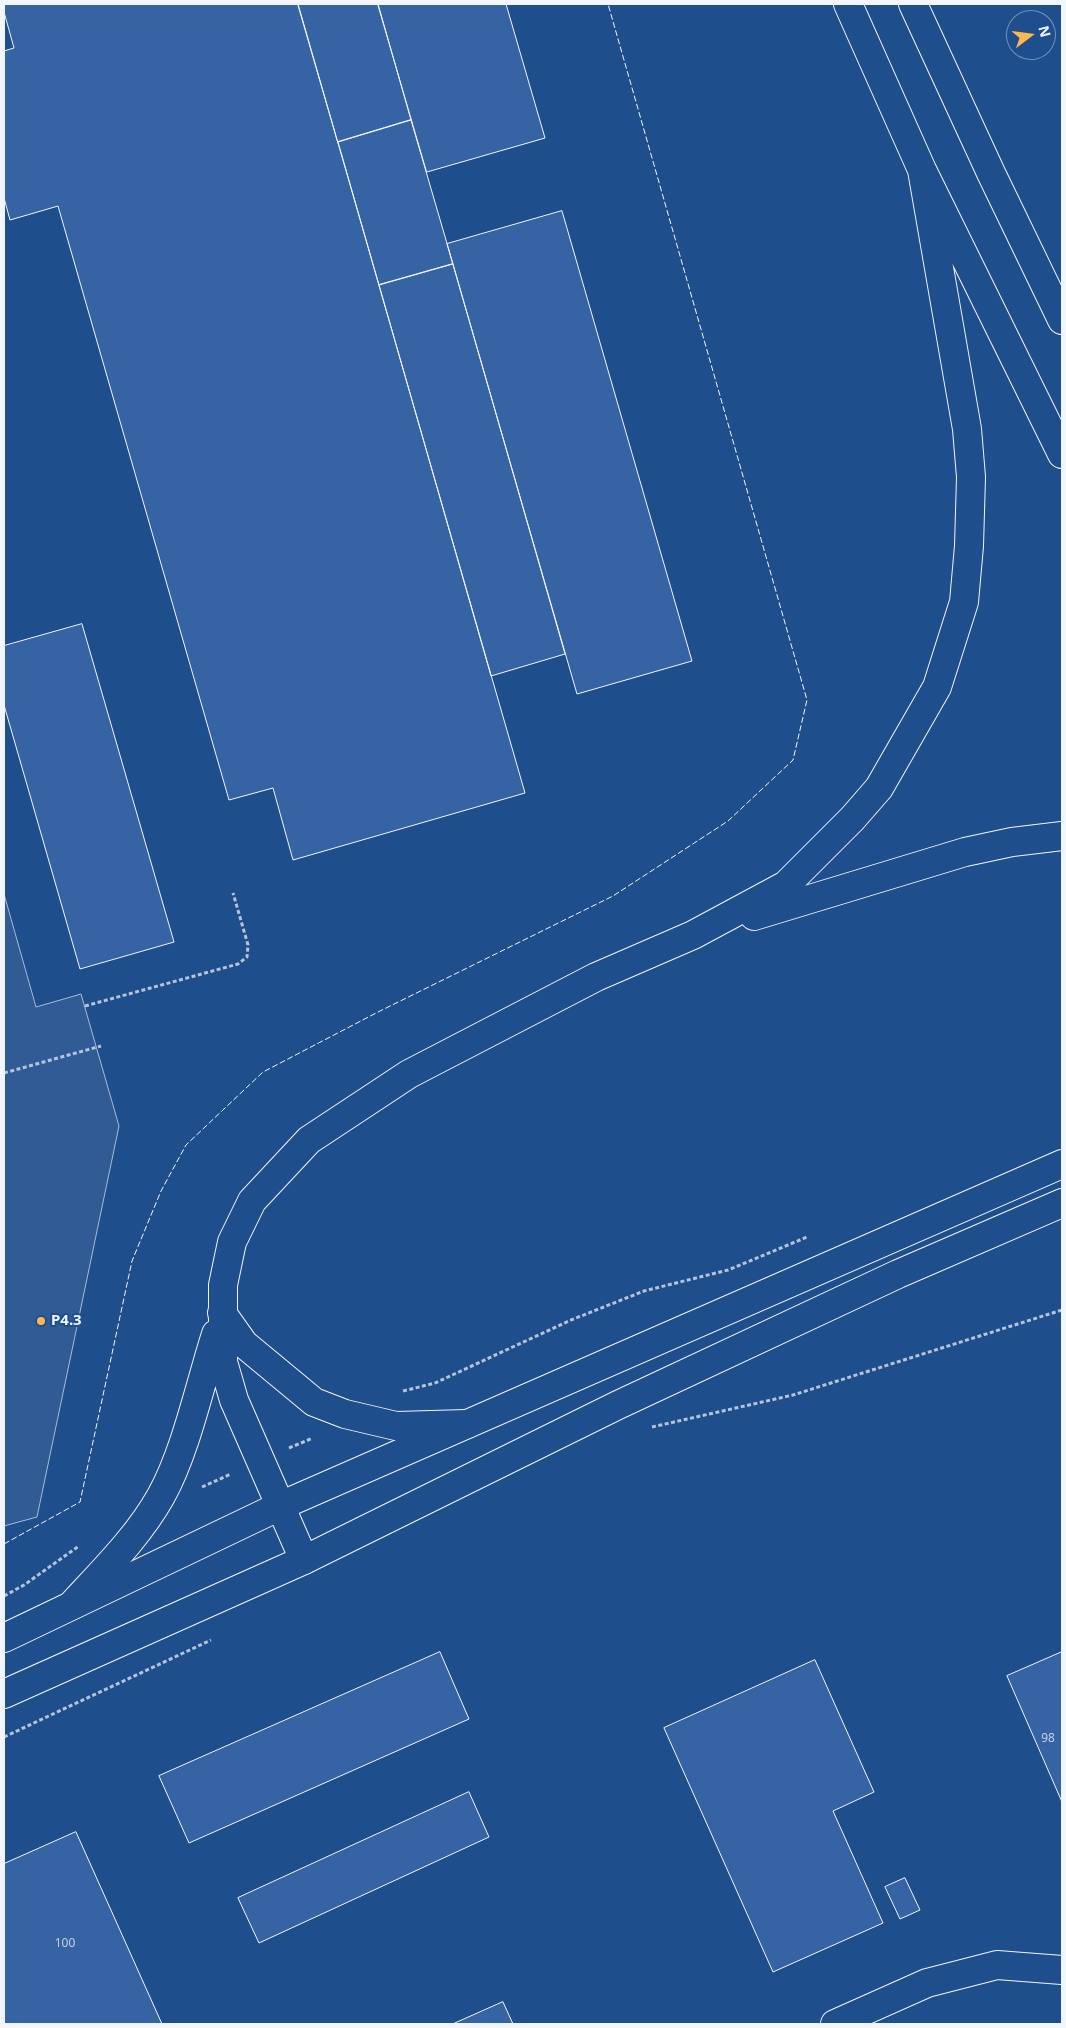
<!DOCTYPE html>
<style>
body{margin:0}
#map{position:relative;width:1066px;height:2028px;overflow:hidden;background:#1f4e8c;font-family:"Noto Sans",sans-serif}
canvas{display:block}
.frame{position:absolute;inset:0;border:5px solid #f2f6ff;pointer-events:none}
.north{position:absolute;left:1006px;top:10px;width:50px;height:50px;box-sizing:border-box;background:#1f4e8c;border:1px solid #7391ba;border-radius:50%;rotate:75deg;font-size:14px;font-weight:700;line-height:20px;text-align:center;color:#f2f6ff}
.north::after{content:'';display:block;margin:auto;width:18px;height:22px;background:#ffb74d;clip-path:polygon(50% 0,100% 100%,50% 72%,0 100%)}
</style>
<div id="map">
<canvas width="1066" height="2028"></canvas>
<div class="frame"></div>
<div class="north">N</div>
</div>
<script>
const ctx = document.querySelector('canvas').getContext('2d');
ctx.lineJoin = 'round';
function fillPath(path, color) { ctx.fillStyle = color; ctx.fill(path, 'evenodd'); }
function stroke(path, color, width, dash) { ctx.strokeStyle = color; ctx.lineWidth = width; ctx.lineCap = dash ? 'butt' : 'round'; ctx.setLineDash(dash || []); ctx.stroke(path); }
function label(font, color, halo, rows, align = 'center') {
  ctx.font = font + ' "Noto Sans",sans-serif'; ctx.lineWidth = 4; ctx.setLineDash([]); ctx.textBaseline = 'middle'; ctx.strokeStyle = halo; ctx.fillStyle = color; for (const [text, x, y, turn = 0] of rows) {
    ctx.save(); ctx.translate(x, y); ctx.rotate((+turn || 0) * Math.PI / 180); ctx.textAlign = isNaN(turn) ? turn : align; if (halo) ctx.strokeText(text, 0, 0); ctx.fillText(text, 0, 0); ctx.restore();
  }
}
const parking = new Path2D(`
 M4,894L36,1007L81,994L119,1126L37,1517L4,1526Z`);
fillPath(parking, '#305b95');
stroke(parking, '#a8bbd7', 1);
const building = new Path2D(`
 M4,4H298L525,793L293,860L273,788L229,800L58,206L10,220L4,198V51L14,48L4,12Z
 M298,4H378L411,120L338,142Z
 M378,4H506L545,138L427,172Z
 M411,120L453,264L379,285L338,142Z
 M562,211L692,661L577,694L447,244Z
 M453,264L565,654L491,676L379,285Z
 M82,624L174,942L80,969L4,705V646Z
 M440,1652L469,1719L189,1843L159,1776Z
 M1062,1652V1802L1007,1676Z
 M815,1660L874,1792L833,1811L883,1923L773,1972L664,1728Z
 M469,1792L489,1837L259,1943L238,1898Z
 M76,1832L162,2024H4V1864Z
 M905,1878L920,1910L900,1919L885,1887Z
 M503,2002L513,2024H453Z`);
fillPath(building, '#3563a3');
stroke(building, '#f2f6ff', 1);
const minor = new Path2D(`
 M835,2024L927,1983L997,1965L1062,1970`);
const major = new Path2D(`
 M4,1638L280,1506L1062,1164
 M4,1694L304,1560L618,1405L898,1274L1062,1203`);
const highway = new Path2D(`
 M848,4L922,170L1062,454
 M913,4L991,173L1062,320
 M754,916L965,852L1012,842L1062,836
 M222,1313L244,1344L314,1402L345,1414L396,1426L467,1424
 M304,1560L234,1400L223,1362V1285L232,1242L252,1201L309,1140L409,1074L596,977L693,935L786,885L852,819L879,788L937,687L964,602L969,546L971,477L967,429L922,170
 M72,1605C103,1571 138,1537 161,1496C186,1451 200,1384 216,1334`);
stroke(minor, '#f2f6ff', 30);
stroke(major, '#f2f6ff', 30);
stroke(highway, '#f2f6ff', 30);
stroke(new Path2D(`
 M85,1006L238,964L247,957L248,945L233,893
 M4,1073L101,1046
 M403,1391L435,1383L571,1320L644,1291L728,1270L807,1237
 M652,1427L793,1395L1062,1310
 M289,1448L313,1438
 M202,1487L231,1474
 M4,1596L24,1585L79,1546
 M4,1737L211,1640`), '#b3c4dc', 3, [4, 2.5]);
stroke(minor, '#1f4e8c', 28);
stroke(major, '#1f4e8c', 28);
stroke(highway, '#1f4e8c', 28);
stroke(new Path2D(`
 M4,1544L80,1502L132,1261L161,1191L186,1145L263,1072L378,1012L613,896L728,821L793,760L807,700L608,4`), '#f2f6ff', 1, [6, 2.5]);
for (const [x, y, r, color] of [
 [41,1321,5,"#ffb74d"]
]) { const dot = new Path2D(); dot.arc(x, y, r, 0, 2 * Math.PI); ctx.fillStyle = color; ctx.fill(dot); stroke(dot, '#1f4e8c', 2); }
label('12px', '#c3d1e8', null, [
 ["98",1048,1739],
 ["100",65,1944]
]);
label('bold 15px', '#f2f6ff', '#1f4e8c', [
 ["P4.3",51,1321]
], 'left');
</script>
